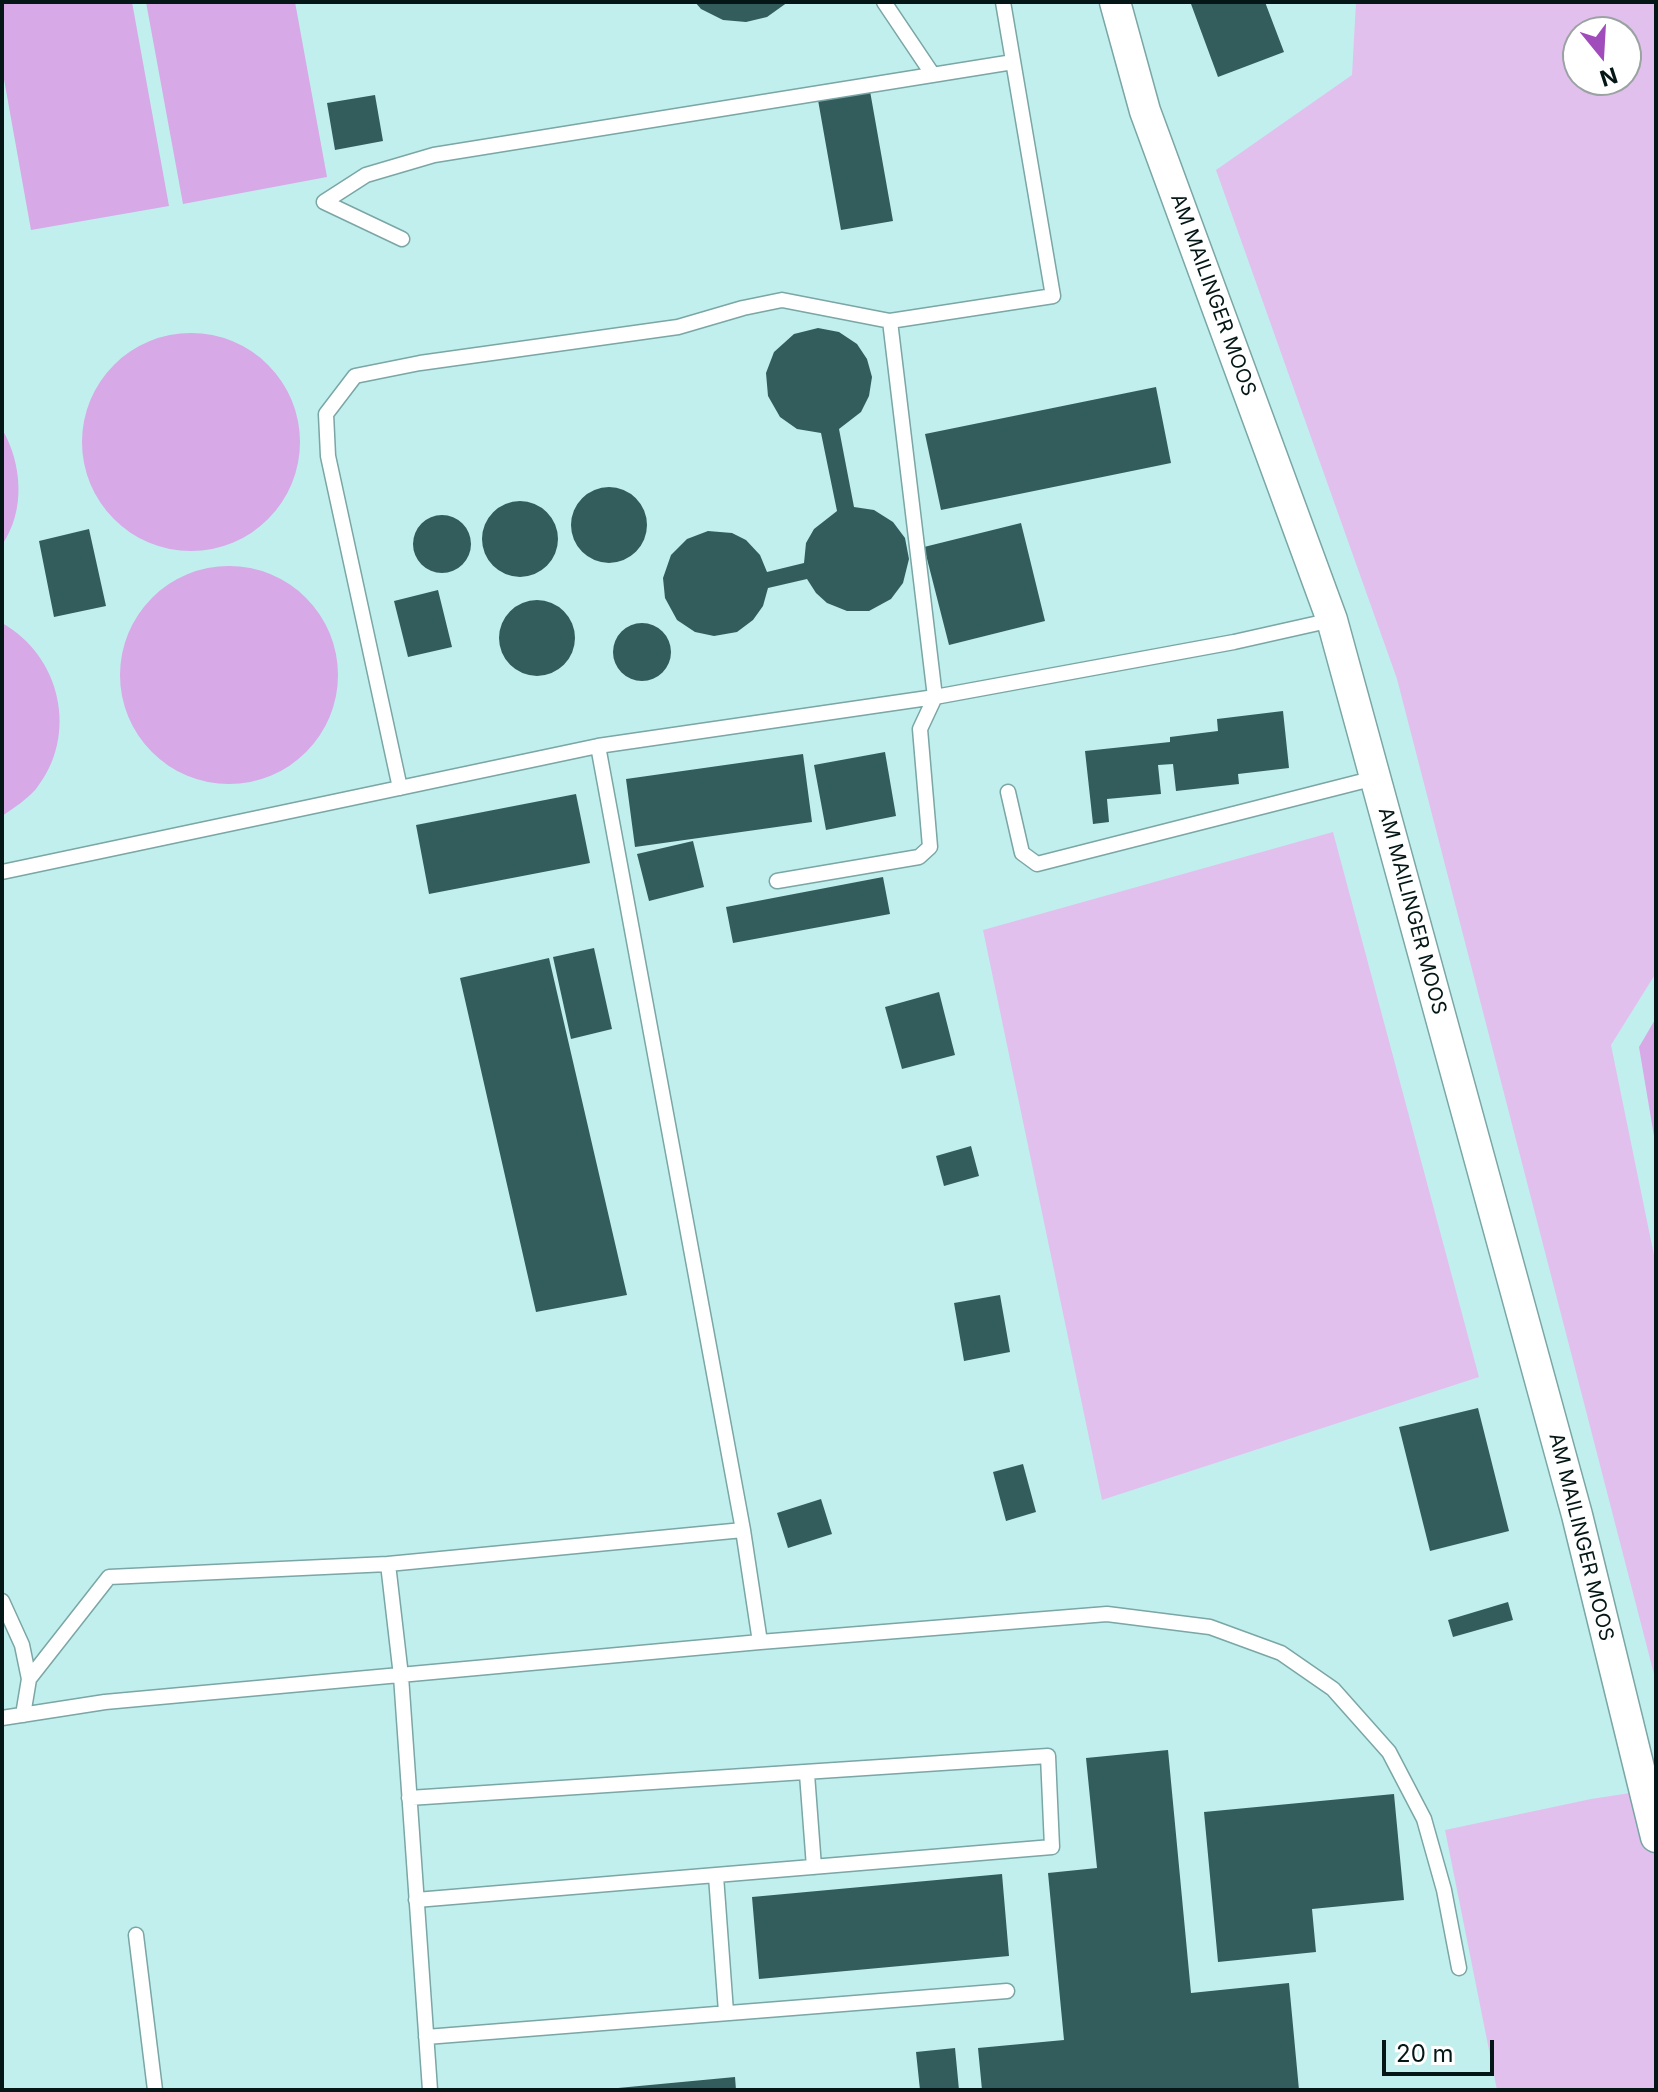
<!DOCTYPE html>
<style>
body{margin:0}
#map{position:relative;width:1658px;height:2092px;overflow:hidden;background:#c1efee;font-family:Inter,sans-serif}
canvas{display:block}
.frame{position:absolute;inset:0;border:4px solid #051616;pointer-events:none}
.north{position:absolute;left:1562px;top:16px;width:80px;height:80px;box-sizing:border-box;background:#fff;border:2px solid #9ba2a2;border-radius:50%;rotate:162deg;font-size:22px;font-weight:700;line-height:32px;text-align:center;color:#051616}
.north::after{content:'';display:block;margin:auto;width:28px;height:36px;background:#a04cbb;clip-path:polygon(50% 0,100% 100%,50% 72%,0 100%)}
.scale{position:absolute;left:1382px;top:2040px;width:112px;height:36px;box-sizing:border-box;border:4px solid #051616;border-top:0;padding-left:10px;font-size:24px;line-height:28px;white-space:nowrap;color:#051616;-webkit-text-stroke:6px #fff;paint-order:stroke}
</style>
<div id="map">
<canvas width="1658" height="2092"></canvas>
<div class="frame"></div>
<div class="north">N</div>
<div class="scale">20 m</div>
</div>
<script>
const ctx = document.querySelector('canvas').getContext('2d');
ctx.lineJoin = 'round';
function fillPath(path, color) { ctx.fillStyle = color; ctx.fill(path, 'evenodd'); }
function stroke(path, color, width, dash) { ctx.strokeStyle = color; ctx.lineWidth = width; ctx.lineCap = dash ? 'butt' : 'round'; ctx.setLineDash(dash || []); ctx.stroke(path); }
function label(font, color, halo, rows, align = 'center') {
  ctx.font = font + ' Inter,sans-serif'; ctx.lineWidth = 8; ctx.setLineDash([]); ctx.textBaseline = 'middle'; ctx.strokeStyle = halo; ctx.fillStyle = color; for (const [text, x, y, turn = 0] of rows) {
    ctx.save(); ctx.translate(x, y); ctx.rotate((+turn || 0) * Math.PI / 180); ctx.textAlign = isNaN(turn) ? turn : align; if (halo) ctx.strokeText(text, 0, 0); ctx.fillText(text, 0, 0); ctx.restore();
  }
}
fillPath(new Path2D(`
 M1356,2H1656V973L1611,1045L1656,1265V1682L1397,679L1216,170L1352,75ZM1578,32H1626V80H1578Z
 M1333,832L1479,1377L1102,1500L983,930Z
 M1656,1789V2090H1497L1445,1830L1591,1799Z`), '#e2c0ee');
fillPath(new Path2D(`
 M2,2H132L169,206L31,230L2,68Z
 M146,2H295L327,177L183,204Z
 M82 442a109 109 0 1 1 218 0a109 109 0 1 1-218 0Z
 M2,429C22,463 26,510 2,545Z
 M120 675a109 109 0 1 1 218 0a109 109 0 1 1-218 0Z
 M2,623C61,656 79,735 36,789C26,800 14,808 2,816Z
 M1656,1018V1148L1639,1047Z`), '#d7a9e6');
fillPath(new Path2D(`
 M695,2H788L767,17L746,22L723,20L701,9Z
 M1197,2H1265L1284,52L1218,77L1191,4Z
 M870,91L893,221L841,230L818,100Z
 M375,95L383,141L335,150L327,103Z
 M818,328L839,332L857,344L867,359L872,377L869,396L861,412L839,429L854,507L874,510L893,522L905,538L909,559L903,583L891,599L869,611H847L827,603L816,593L807,579L768,588L763,606L753,620L737,632L714,636L695,632L677,620L665,598L663,578L671,555L687,539L708,531L732,533L746,540L760,555L767,572L804,563L806,543L814,529L837,511L821,433L797,429L780,417L768,396L766,373L774,352L794,334Z
 M1156,387L1171,463L941,510L925,434Z
 M571 525a38 38 0 1 1 76 0a38 38 0 1 1-76 0Z
 M482 539a38 38 0 1 1 76 0a38 38 0 1 1-76 0Z
 M413 544a29 29 0 1 1 58 0a29 29 0 1 1-58 0Z
 M1021,523L1045,621L949,645L924,547Z
 M89,529L106,606L54,617L39,541Z
 M438,590L452,647L408,657L394,601Z
 M499 638a38 38 0 1 1 76 0a38 38 0 1 1-76 0Z
 M613 652a29 29 0 1 1 58 0a29 29 0 1 1-58 0Z
 M1283,711L1289,768L1238,774L1239,784L1176,791L1173,764L1158,765L1161,794L1107,799L1109,822L1093,824L1085,751L1170,742V737L1218,731L1217,719Z
 M885,752L896,816L826,830L814,765Z
 M803,754L812,822L635,847L626,779Z
 M576,794L590,863L429,894L416,825Z
 M693,841L704,887L649,901L637,854Z
 M883,877L890,914L733,943L726,907Z
 M594,948L612,1029L571,1039L553,957Z
 M549,958L627,1295L536,1312L460,978Z
 M939,992L955,1055L902,1069L885,1007Z
 M971,1146L979,1176L944,1186L936,1156Z
 M1000,1295L1010,1352L964,1361L954,1303Z
 M1478,1408L1509,1531L1430,1551L1399,1427Z
 M1023,1464L1036,1512L1006,1521L993,1472Z
 M821,1499L832,1534L788,1548L777,1513Z
 M1508,1602L1513,1620L1453,1637L1448,1620Z
 M1168,1750L1191,1993L1289,1983L1299,2090H982L978,2048L1064,2040L1048,1873L1097,1868L1086,1758Z
 M1394,1794L1404,1900L1312,1909L1316,1952L1218,1962L1204,1812Z
 M1002,1874L1009,1956L759,1979L752,1897Z
 M955,2048L959,2090H920L916,2052Z
 M735,2077L736,2090H618V2088Z`), '#335d5c');
const lane = new Path2D(`
 M884,2L933,75
 M324,202L366,175L434,155L1013,62
 M324,202L402,239
 M598,746L935,697L1234,642L1332,620
 M400,788L328,456L326,414L355,376L420,363L678,327L743,308L782,300L890,321L1053,296L1003,2
 M1008,792L1022,853L1037,864L1375,778
 M2,872L598,746L743,1530L760,1642
 M777,881L919,857L930,847L920,729L935,697L890,321
 M388,1564L401,1676L430,2090
 M2,1601L22,1645L29,1679L23,1715
 M29,1679L109,1577L388,1564L743,1530
 M2,1718L105,1702L760,1642L1107,1614L1210,1627L1281,1653L1333,1689L1389,1752L1424,1819L1444,1890L1459,1968
 M807,1774L814,1867
 M409,1798L1048,1756L1052,1847L416,1900
 M716,1876L726,2012
 M136,1935L155,2090
 M426,2037L1007,1991`);
const street = new Path2D(`
 M1115,2L1145,111L1332,620L1577,1515L1656,1837`);
stroke(lane, '#7aa6a5', 17);
stroke(street, '#7aa6a5', 33);
stroke(lane, '#fff', 14);
stroke(street, '#fff', 30);
label('20px', '#051616', '#fff', [
 ["AM MAILINGER MOOS",1213,295,70],
 ["AM MAILINGER MOOS",1412,911,75],
 ["AM MAILINGER MOOS",1581,1537,76]
]);
</script>
